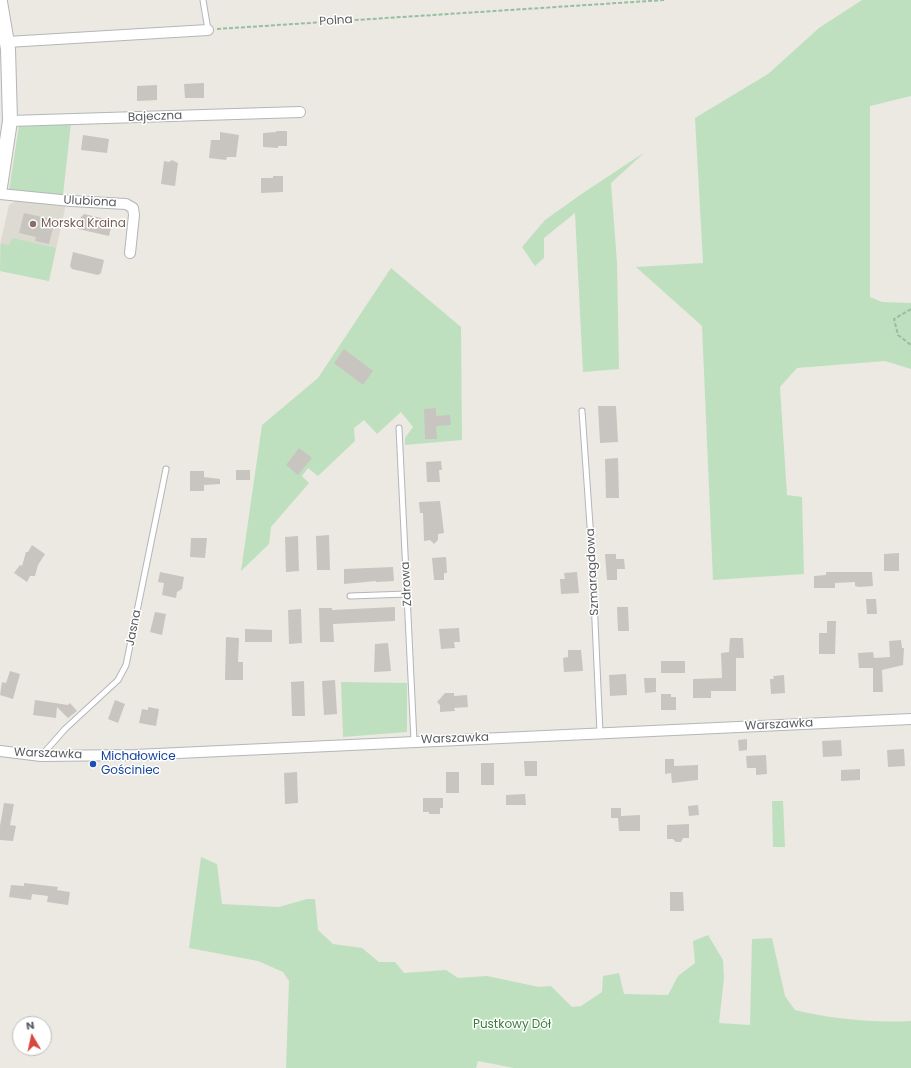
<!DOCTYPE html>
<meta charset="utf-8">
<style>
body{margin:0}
#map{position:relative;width:911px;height:1068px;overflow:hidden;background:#ebe9e1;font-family:Poppins,sans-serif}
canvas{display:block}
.north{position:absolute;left:12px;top:1016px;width:40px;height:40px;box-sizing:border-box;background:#fff;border:1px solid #bdbebf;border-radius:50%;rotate:351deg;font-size:11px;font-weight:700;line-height:16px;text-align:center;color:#595c60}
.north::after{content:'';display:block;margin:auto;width:14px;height:18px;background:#d7473b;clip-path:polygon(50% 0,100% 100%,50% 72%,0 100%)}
</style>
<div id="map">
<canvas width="911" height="1068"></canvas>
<div class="north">N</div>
</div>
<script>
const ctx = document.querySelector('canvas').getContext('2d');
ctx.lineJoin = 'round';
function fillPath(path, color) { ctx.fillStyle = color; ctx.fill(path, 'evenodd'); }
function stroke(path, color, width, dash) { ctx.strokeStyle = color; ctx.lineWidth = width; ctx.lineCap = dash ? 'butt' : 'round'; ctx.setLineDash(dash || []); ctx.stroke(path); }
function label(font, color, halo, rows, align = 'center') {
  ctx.font = font + ' Poppins,sans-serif'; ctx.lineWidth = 3; ctx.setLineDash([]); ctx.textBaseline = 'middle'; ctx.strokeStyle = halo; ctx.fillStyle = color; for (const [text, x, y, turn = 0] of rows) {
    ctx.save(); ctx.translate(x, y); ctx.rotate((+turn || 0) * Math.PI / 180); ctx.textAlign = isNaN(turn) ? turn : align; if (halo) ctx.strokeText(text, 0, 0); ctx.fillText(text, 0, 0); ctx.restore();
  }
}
fillPath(new Path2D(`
 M18,199L66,204L49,281L0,271V245L9,205Z`), '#dddad2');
fillPath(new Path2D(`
 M862,0H911V96L870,106V297L882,302L911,303V369L885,361L797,368L780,387L787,495L802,497L804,574L713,580L702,326L636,267L703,263L695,118L768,74L819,28Z
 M71,123L63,195L9,191L19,125Z
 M645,152L611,183L617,263L619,369L583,372L575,213L544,238V258L535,266L522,247L545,220L583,193Z
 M13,238L56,248L49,281L0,271L1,243L9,245Z
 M391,268L461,327L462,440L405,445V438L413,427L401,412L377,434L364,420L354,428L355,441L318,476L308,468L302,476L309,483L271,527L269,544L241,571L262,425L318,378Z
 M341,682L407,683V732L343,737Z
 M772,801H783L785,847H773Z
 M201,857L217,864L222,904L279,907L307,899H315L318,930L333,944L362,948L379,962H395L404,973L446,970L458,978L487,976L539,987L551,986L572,1007L581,1006L602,992L603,976L619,973L624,994L668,995L678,976L695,963L693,941L708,935L723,960L724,978L719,1023L750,1025L752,939L772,938L785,996L795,1010C832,1019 873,1023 911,1021V1068H514L478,1061L476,1068H286L289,981L283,972L258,961L189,948Z`), '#bfe0bf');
fillPath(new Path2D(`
 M204,83V98H185L184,84Z
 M157,85V100L137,101V86Z
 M276,131H287V146H278V148L263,147V133L276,132Z
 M220,132L239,135L236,157H227L226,160L209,158L211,140H220Z
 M83,135L109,139L107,153L81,150Z
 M172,160L178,163L175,186L161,184L164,161L169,162Z
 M273,176H283V192L261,193V178H273Z
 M24,213L55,220L49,244L35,241L36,237L19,233Z
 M84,214L110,220L112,223L109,236L78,229L81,217Z
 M73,252L104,260L101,273L98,275L72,269L70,266Z
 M344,349L373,371L363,385L334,363Z
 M598,406H616L618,442L600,443Z
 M436,408V416L450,415L451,425L436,426L437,439H425L424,409Z
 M299,448L312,458L298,475L286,465Z
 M618,458L619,498H606L605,459Z
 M441,461L442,470H439L440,482H427L426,462Z
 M236,470H250V480H236Z
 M190,471H204V477L220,479V484L204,485V491H190Z
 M440,501L444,533L438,534V540L434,544L430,540L424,541L423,513H420L419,502Z
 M329,535L330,570H317L316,536Z
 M298,536L299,571L286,572L285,537Z
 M191,538H207L205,558L190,557Z
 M32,545L45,554L38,565L35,576H30L27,582L14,573L20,565L22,566L26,552H28Z
 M899,553V571H884V554Z
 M605,554H616V559H624L625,569H617V580H607Z
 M446,557L447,573H444V580H434L432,558Z
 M393,567L394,581L376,582V581L344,584V569Z
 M160,572L184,577L182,589L177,592L176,598L162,595L164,583L158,582Z
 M577,572L579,593L561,594L560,579H565L564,573Z
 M826,572H872L873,586L859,587L855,586V582L835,583V588H814V576L826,575Z
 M866,599H876L877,614H867Z
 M395,607V621L333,624L334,642H320L319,608H332V610Z
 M617,607H628L629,631H618Z
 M301,609L302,643L289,644L288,610Z
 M155,612L166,614L162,635L150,632Z
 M827,621H836L835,654H819V633H827Z
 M459,628L460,642H454L455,648L441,649L439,629Z
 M245,629L272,630V642H245Z
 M226,637L239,638L238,662H243V680H225Z
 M730,638H743L744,658H736V691H711V698H693V679L722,678L721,653L729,652Z
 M901,640L902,648H904L903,665L882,670L883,692H873V668H859L858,653L873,652L874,658L890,657L889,641Z
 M388,643L391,671L374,672L375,644Z
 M568,650H581L583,671L564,672L563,658L568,657Z
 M661,661H685V673H661Z
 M10,671L20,674L13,699L0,695L2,682L6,683Z
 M626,674L627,695L610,696L609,675Z
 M784,675L785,693L771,694L770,679H774L773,676Z
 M644,678H656V692L645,693Z
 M335,680L337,714L324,715L322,681Z
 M304,681L305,716H292L291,682Z
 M445,693H454V696L467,695L468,707L454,708L455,711L440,712V705L437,702Z
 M661,694H671V697H676V710H661Z
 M35,700L68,705L70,703L77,711L68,718L57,707L56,718L33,715Z
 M115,700L125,704L118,723L108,719Z
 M148,707L159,709L156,726L139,723L142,709L148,710Z
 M747,739V750L739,751L738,740Z
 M841,740L842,756L823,757L822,741Z
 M904,749L905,766L888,767L887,750Z
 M766,755L767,774L756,775V768H747L746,756Z
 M665,759H674V766L698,765V780L672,783L671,773L665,774Z
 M524,761H537V776H525Z
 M481,763H494V785H481Z
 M860,769V780L841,781V770Z
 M297,772L298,803L285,804L284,773Z
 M446,772H459V793H446Z
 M525,794L526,805H506V795Z
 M423,798H443V808H440V814H429V812H423Z
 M4,803L14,804L10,825L16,826L13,841L0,840V826Z
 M698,805L699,815L689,816L688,806Z
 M611,808H621V816L640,815V831H619L618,818H611Z
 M689,824V838H683L681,842H676L673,839H667V825Z
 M24,883L58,887L57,890L70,892L68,905L47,902L48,896L32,894L31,900L9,897L11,885L24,886Z
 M670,892H683L684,911H670Z`), '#c8c5c0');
const lane = new Path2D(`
 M203,0L208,30
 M582,411L592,554L600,733
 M399,428L414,741
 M350,596L407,594
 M42,755L65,729L118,680L126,665L166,469`);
const street = new Path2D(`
 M7,42L208,30
 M10,121L300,112
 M0,194L71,201L126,204L133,208L134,215L130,253
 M0,751L41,756L135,755L911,719`);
const secondary = new Path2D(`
 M0,2L8,49L10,121L0,187`);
stroke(lane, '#b3b6ba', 7);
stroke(street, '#b3b6ba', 12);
stroke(secondary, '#b3b5ba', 16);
stroke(new Path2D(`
 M217,29L664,0
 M911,309L894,319L898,335L911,345`), '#98bea2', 2, [4, 2]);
stroke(lane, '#fff', 5);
stroke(street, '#fff', 10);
stroke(secondary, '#fff', 14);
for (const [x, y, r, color] of [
 [33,224,4,"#8d6e63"],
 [93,764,4,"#1a4fb4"]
]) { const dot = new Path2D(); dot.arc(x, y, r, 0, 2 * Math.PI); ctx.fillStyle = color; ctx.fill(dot); stroke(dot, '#fff', 1.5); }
label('12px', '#595c60', '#fff', [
 ["Polna",336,21,-4],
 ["Bajeczna",155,117,-2],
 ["Ulubiona",90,202,3],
 ["Szmaragdowa",593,572,-93],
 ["Zdrowa",407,584,-93],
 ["Jasna",134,628,-79],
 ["Warszawka",779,725,-3],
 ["Warszawka",455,739,-2],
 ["Warszawka",48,754,2]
]);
label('12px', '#785e54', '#fff', [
 ["Morska Kraina",41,224]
], 'left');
label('12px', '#164399', '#fff', [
 ["Michałowice",101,757],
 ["Gościniec",101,771]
], 'left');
label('12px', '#3c7d3f', '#fff', [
 ["Pustkowy Dół",512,1025]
]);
</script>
